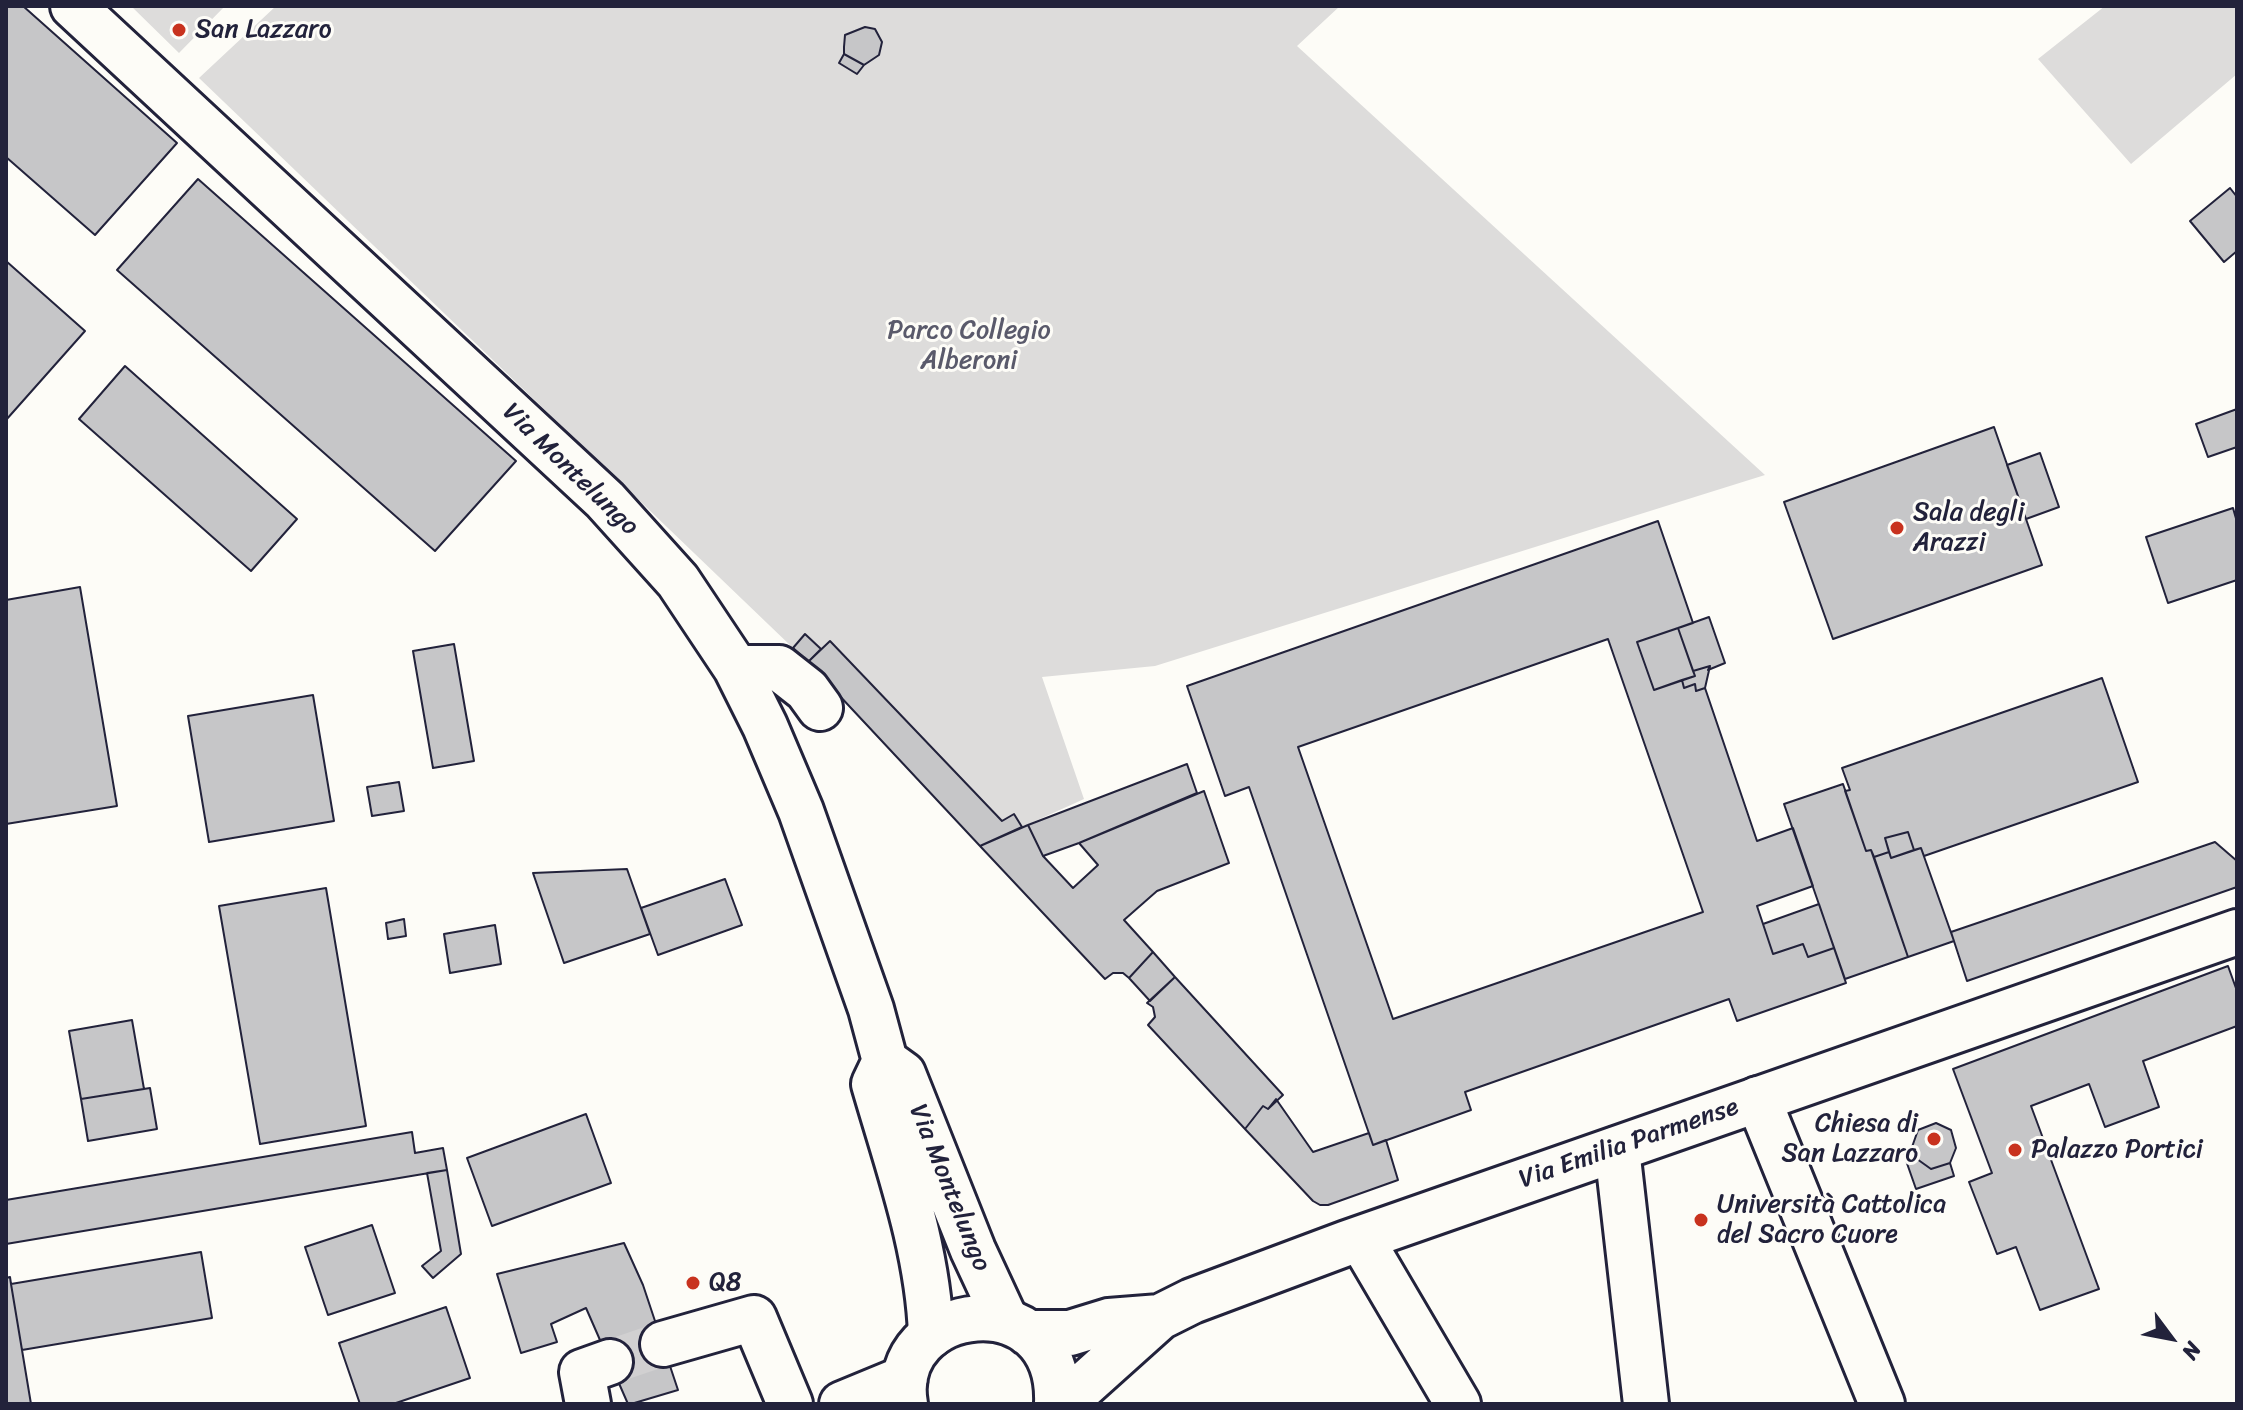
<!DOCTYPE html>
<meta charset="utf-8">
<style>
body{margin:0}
#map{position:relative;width:2243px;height:1410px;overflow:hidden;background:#fdfcf7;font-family:Sriracha,sans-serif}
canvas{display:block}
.frame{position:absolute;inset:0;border:8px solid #22223b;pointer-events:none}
.north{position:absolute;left:2131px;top:1298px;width:80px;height:80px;-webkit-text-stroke:6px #fdfcf7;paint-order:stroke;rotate:122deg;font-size:22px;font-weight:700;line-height:32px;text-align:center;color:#22223b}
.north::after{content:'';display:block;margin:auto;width:28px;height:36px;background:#22223b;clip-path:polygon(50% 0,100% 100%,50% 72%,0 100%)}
</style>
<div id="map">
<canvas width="2243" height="1410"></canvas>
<div class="frame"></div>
<div class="north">N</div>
</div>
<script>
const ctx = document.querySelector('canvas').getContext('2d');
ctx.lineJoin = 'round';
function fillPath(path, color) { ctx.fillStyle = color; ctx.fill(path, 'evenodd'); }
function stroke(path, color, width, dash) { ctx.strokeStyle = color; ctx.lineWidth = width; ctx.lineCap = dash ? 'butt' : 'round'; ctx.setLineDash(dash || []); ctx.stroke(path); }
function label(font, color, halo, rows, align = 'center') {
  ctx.font = font + ' Sriracha,sans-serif'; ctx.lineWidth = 6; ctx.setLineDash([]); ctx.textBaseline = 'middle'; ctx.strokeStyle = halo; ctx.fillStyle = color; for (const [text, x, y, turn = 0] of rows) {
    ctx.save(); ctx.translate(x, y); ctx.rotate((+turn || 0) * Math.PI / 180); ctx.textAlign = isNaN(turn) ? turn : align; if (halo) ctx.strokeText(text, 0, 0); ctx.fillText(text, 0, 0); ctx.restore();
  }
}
fillPath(new Path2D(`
 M131,6H225L179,53Z
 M276,6H1340L1297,46L1765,475L1155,666L1042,677L1084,799L980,846L793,648L199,78Z
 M2105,6H2237V74L2131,164L2038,59Z`), '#dddcdb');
const building = new Path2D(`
 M6,6H23L177,143L95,235L6,157Z
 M865,27L875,29L882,42L879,55L864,65L844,54V47L845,35Z
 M844,54L864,65L857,74L839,63Z
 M198,179L516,461L435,551L117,270Z
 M2230,188L2237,197V251L2224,262L2190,221Z
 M6,261L85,331L6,420Z
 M125,366L297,519L251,571L79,419Z
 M2237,409V447L2208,457L2196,424Z
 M1994,427L2042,565L1833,639L1784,502Z
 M2040,453L2059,507L2026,519L2007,465Z
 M2233,508L2237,522V580L2168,603L2146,537Z
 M1658,521L1693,623L1637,642L1654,690L1682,680L1684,688L1695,684L1696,691L1705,688L1757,841L1793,828L1813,886L1757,906L1773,954L1803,944L1808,957L1834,948L1846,983L1737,1021L1729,999L1465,1092L1471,1110L1373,1145L1249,787L1225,796L1187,686ZM1608,639L1703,912L1393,1019L1298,747Z
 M80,587L117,806L6,824V600Z
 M1709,617L1725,663L1708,670L1710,666L1693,671L1678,628Z
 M1678,628L1695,676L1654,690L1637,642Z
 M805,634L821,649L808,662L793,648Z
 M830,641L1002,821L1014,814L1022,827L980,846L808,662Z
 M454,644L474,761L433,768L413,651Z
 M1710,666L1705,688L1696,691L1695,684L1684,688L1682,680L1695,676L1693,671Z
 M2102,678L2138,782L1924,856L1921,848L1914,850L1908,832L1885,838L1889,852L1874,857L1871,850L1866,851L1845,791L1850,790L1842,768Z
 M313,695L334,821L209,842L188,716Z
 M1187,764L1197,793L1079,843L1043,856L1028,825Z
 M399,782L404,811L372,816L367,787Z
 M1843,784L1866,851L1871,850L1908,957L1845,979L1784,804Z
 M1204,791L1229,863L1157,891L1124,920L1153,952L1129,978L1123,973H1113L1105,979L980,846L1028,825L1043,856L1073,888L1098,865L1079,843Z
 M1908,832L1914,850L1891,858L1885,838Z
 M2215,842L2237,861V887L1967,981L1951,932Z
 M1921,848L1954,941L1908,957L1874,857L1889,852L1891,858Z
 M627,869L650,934L564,963L533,873Z
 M725,879L742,925L658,955L641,908Z
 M326,888L366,1126L260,1144L219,906Z
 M1819,904L1834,948L1808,957L1803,944L1773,954L1763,924Z
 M404,919L406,936L388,939L386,923Z
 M495,925L501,964L450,973L444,934Z
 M1153,952L1175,977L1150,1001L1129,978Z
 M2228,966L2237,991V1026L2143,1061L2159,1107L2105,1127L2089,1084L2031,1106L2099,1289L2040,1310L2016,1247L1997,1254L1969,1182L1992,1173L1953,1069Z
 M1175,977L1283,1095L1268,1109L1263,1106L1245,1129L1148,1025L1155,1017L1153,1007L1147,1003Z
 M132,1020L144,1089L81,1099L69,1031Z
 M150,1088L157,1129L88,1141L81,1099Z
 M1276,1099L1313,1152L1369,1133L1373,1145L1386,1140L1398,1180L1328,1205H1320L1313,1201L1245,1129L1263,1106L1268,1109Z
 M586,1114L611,1183L492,1226L467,1158Z
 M1936,1123L1951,1130L1956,1148L1950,1163L1931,1169L1917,1159L1912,1147L1918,1130Z
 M412,1132L415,1153L443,1148L447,1170L6,1244V1200Z
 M1912,1147L1917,1159L1931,1169L1950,1163L1954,1176L1916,1189L1903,1152Z
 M447,1170L461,1254L433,1278L422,1266L441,1251L427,1173Z
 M372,1225L395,1293L328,1315L305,1247Z
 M624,1243L643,1285L678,1390L631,1404H628L586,1308L551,1324L557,1342L521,1353L497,1274Z
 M201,1252L212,1318L22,1350L11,1284Z
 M10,1277L11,1284L31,1404H6V1278Z
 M446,1307L470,1378L393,1404H360L339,1343Z`);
fillPath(building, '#c6c6c8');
stroke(building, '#22223b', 2);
stroke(new Path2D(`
 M610,1362L663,1344`), '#d1d0d1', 44, [44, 22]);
const minor = new Path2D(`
 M73,6L605,500L678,581L736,668L765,726L801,811L871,1009L885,1061L903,1074L973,1250L1006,1321
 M736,668H779L807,690L820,708
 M885,1061L874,1084C898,1167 928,1249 931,1335
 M1758,1099L1882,1404
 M1617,1149L1646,1404
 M1361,1239L1458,1404
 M663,1344L754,1318L790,1404
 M588,1404L582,1372L610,1362`);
const major = new Path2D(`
 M1028,1333H1070L1109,1321L1160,1317
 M1057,1402L1082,1387L1160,1317L1192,1301L1347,1243L2237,932
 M842,1404L905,1378
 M905,1404C887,1302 1062,1278 1057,1404`);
stroke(minor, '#22223b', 50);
stroke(major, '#22223b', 50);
stroke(minor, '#fdfcf7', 44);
stroke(major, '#fdfcf7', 44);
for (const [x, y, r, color] of [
 [179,30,8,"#c8321e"],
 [1897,528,8,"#c8321e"],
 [1934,1139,8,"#c8321e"],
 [2015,1150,8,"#c8321e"],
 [1701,1220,8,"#c8321e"],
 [693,1283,8,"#c8321e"]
]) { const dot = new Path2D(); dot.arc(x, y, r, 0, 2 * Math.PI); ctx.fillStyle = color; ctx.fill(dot); stroke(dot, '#fdfcf7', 3); }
label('26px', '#22223b', '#fdfcf7', [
 ["San Lazzaro",195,30],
 ["Sala degli",1913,513],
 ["Arazzi",1913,543],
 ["Chiesa di",1918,1124,"right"],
 ["San Lazzaro",1918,1154,"right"],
 ["Palazzo Portici",2031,1150],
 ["Università Cattolica",1717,1205],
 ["del Sacro Cuore",1717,1235],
 ["Q8",709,1283]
], 'left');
label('26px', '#5a5a6b', '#fdfcf7', [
 ["Parco Collegio",969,331],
 ["Alberoni",969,361]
]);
label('26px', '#22223b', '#fdfcf7', [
 ["Via Montelungo",570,470,44],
 ["Via Emilia Parmense",1629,1144,-19],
 ["Via Montelungo",949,1188,68]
]);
</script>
